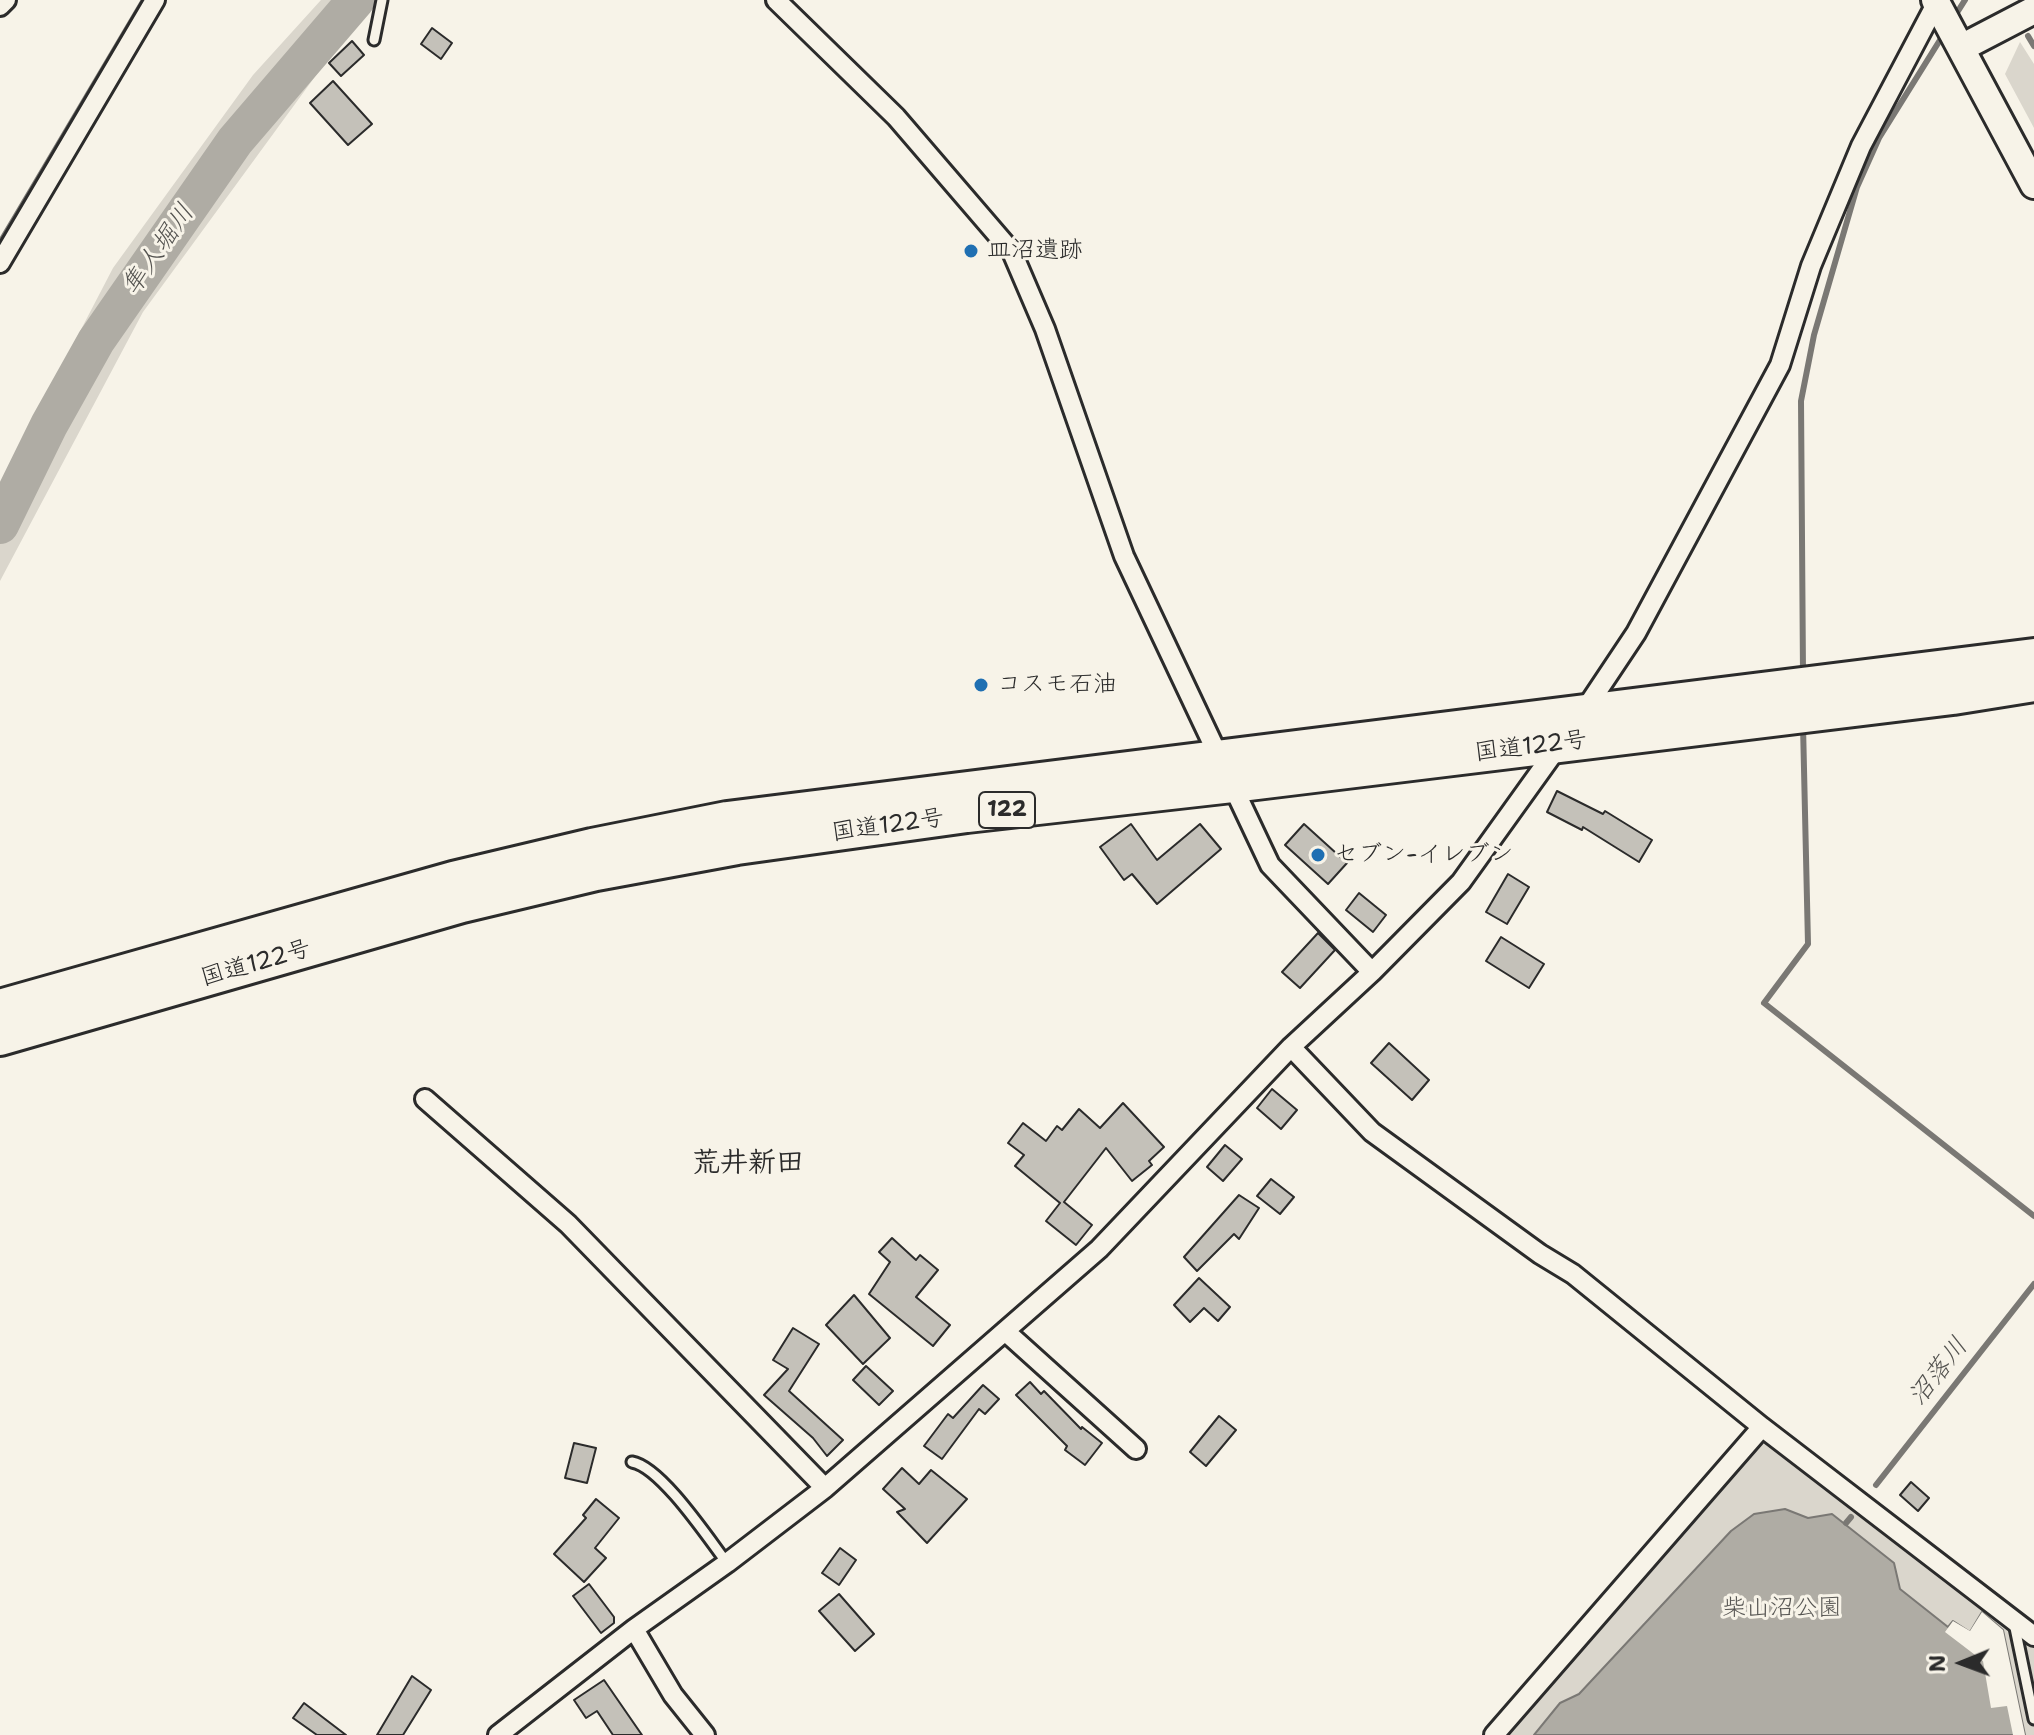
<!DOCTYPE html>
<meta charset="utf-8">
<style>
body{margin:0}
#map{position:relative;width:2034px;height:1735px;overflow:hidden;background:#f7f3e8;font-family:"Shantell Sans",sans-serif}
canvas{display:block}
.north{position:absolute;left:1922px;top:1623px;width:80px;height:80px;-webkit-text-stroke:6px #f7f3e8;paint-order:stroke;rotate:269deg;font-size:22px;font-weight:700;line-height:32px;text-align:center;color:#2b2b2b}
.north::after{content:'';display:block;margin:auto;width:28px;height:36px;background:#2b2b2b;clip-path:polygon(50% 0,100% 100%,50% 72%,0 100%)}
</style>
<div id="map">
<canvas width="2034" height="1735"></canvas>
<div class="north">N</div>
</div>
<script>
const ctx = document.querySelector('canvas').getContext('2d');
ctx.lineJoin = 'round';
function fillPath(path, color) { ctx.fillStyle = color; ctx.fill(path, 'evenodd'); }
function stroke(path, color, width, dash) { ctx.strokeStyle = color; ctx.lineWidth = width; ctx.lineCap = dash ? 'butt' : 'round'; ctx.setLineDash(dash || []); ctx.stroke(path); }
function label(font, color, halo, rows, align = 'center') {
  ctx.font = font + ' "Shantell Sans","Klee One",sans-serif'; ctx.lineWidth = 6; ctx.setLineDash([]); ctx.textBaseline = 'middle'; ctx.strokeStyle = halo; ctx.fillStyle = color; for (const [text, x, y, turn = 0] of rows) {
    ctx.save(); ctx.translate(x, y); ctx.rotate((+turn || 0) * Math.PI / 180); ctx.textAlign = isNaN(turn) ? turn : align; if (halo) ctx.strokeText(text, 0, 0); ctx.fillText(text, 0, 0); ctx.restore();
  }
}
fillPath(new Path2D(`
 M321,0H346L268,84L90,337L47,413L0,510V485L113,268L253,75Z
 M363,0H371L143,312L0,581V543L45,448L98,355L252,129Z
 M2020,42L2034,64V128L2005,74Z
 M1756,1443L1776,1444L2034,1643V1735H1504Z`), '#dad6cc');
const water = new Path2D(`
 M1785,1509L1808,1518L1832,1514L1894,1563L1900,1589L1948,1627L1953,1621L1970,1632L1982,1612L2003,1630L2025,1735H1534L1560,1703L1579,1694L1731,1531L1754,1514Z`);
fillPath(water, '#afaca4');
stroke(water, '#7a7874', 2);
fillPath(new Path2D(`
 M1982,1612L2003,1630L2025,1735H2013L2007,1706L1991,1708L1983,1661L1945,1632L1953,1621L1970,1631Z`), '#f7f3e8');
stroke(new Path2D(`
 M1953,19L1965,0
 M2028,36L2034,46
 M0,243L144,0
 M1803,674L1801,401L1814,335L1857,187L1879,138L1945,32
 M1803,725L1808,944L1764,1003L2034,1216
 M1876,1485L2034,1284
 M1846,1523L1851,1517`), '#7a7874', 6);
stroke(new Path2D(`
 M0,525L49,425L96,341L235,141L356,0`), '#afaca4', 38);
const building = new Path2D(`
 M432,28L452,43L441,59L421,44Z
 M352,41L364,55L341,76L329,63Z
 M333,81L372,124L348,145L310,103Z
 M1557,791L1603,814L1605,811L1652,840L1639,862L1583,827L1582,830L1547,812Z
 M1131,824L1157,860L1200,824L1221,849L1157,904L1132,874L1124,880L1100,847Z
 M1304,824L1347,863L1328,884L1285,845Z
 M1508,874L1529,887L1507,924L1486,912Z
 M1359,893L1386,915L1373,932L1346,910Z
 M1318,933L1335,950L1300,988L1282,972Z
 M1501,937L1544,964L1529,988L1486,961Z
 M1389,1043L1429,1080L1412,1100L1371,1063Z
 M1272,1089L1297,1110L1281,1129L1257,1108Z
 M1123,1103L1164,1147L1149,1161L1152,1165L1132,1181L1106,1148L1064,1202L1092,1225L1076,1245L1046,1221L1060,1203L1015,1166L1024,1155L1008,1143L1023,1123L1046,1141L1057,1126L1062,1130L1079,1109L1100,1128Z
 M1225,1145L1242,1159L1223,1181L1207,1167Z
 M1271,1179L1294,1197L1280,1214L1257,1196Z
 M1239,1195L1259,1208L1239,1239L1234,1234L1197,1271L1184,1257Z
 M892,1238L916,1260L920,1255L938,1270L916,1297L950,1325L933,1346L869,1294L890,1262L879,1252Z
 M1199,1278L1230,1307L1218,1321L1204,1308L1190,1322L1174,1305Z
 M854,1295L890,1338L863,1364L826,1325Z
 M793,1328L819,1344L789,1391L843,1440L827,1456L813,1438L764,1395L788,1369L773,1360Z
 M866,1366L893,1391L879,1405L853,1380Z
 M1030,1382L1041,1394L1044,1391L1081,1429L1082,1427L1102,1443L1085,1465L1065,1450L1067,1446L1016,1395Z
 M983,1385L999,1399L985,1414L979,1409L942,1459L924,1446L948,1414L953,1418Z
 M1219,1416L1236,1430L1206,1466L1190,1452Z
 M574,1443L596,1448L587,1483L565,1478Z
 M902,1468L919,1484L931,1470L967,1499L927,1543L897,1512L905,1509L883,1489Z
 M1911,1482L1929,1498L1918,1511L1900,1495Z
 M596,1499L619,1518L595,1548L606,1558L584,1582L554,1554L586,1518L583,1515Z
 M840,1548L856,1560L839,1585L822,1573Z
 M589,1584L614,1617V1623L601,1633L573,1596Z
 M839,1594L874,1634L855,1651L819,1611Z
 M412,1676L431,1690L403,1735H377Z
 M604,1680L642,1735H613L597,1711L586,1718L574,1700Z
 M304,1703L346,1735H317L293,1718Z`);
fillPath(building, '#c4c1b9');
stroke(building, '#2b2b2b', 2);
const lane = new Path2D(`
 M374,40L382,0
 M632,1462C661,1467 708,1538 727,1563
 M2014,1623L2034,1719`);
const street = new Path2D(`
 M776,0L896,117L1012,252L1045,329L1124,556L1270,865L1372,972
 M0,6L6,0
 M0,263L155,0
 M1582,714L1636,633L1780,365L1811,266L1861,146L1937,2
 M1291,1047L1372,1132L1540,1254L1573,1274L1762,1427L2034,1636
 M425,1099L568,1224L825,1488
 M1005,1331L1136,1449
 M634,1629L673,1695L705,1735
 M498,1735L634,1629L727,1563L825,1488L1099,1249L1291,1047L1372,972L1461,882L1560,744
 M1494,1735L1762,1427`);
const secondary = new Path2D(`
 M1935,0L2034,185
 M1963,47L2034,10`);
const highway = new Path2D(`
 M0,1007L453,879L592,846L727,819L2034,656
 M0,1038L462,905L596,873L737,847L967,815L1232,785L1953,697L2034,684`);
stroke(lane, '#2b2b2b', 15);
stroke(street, '#2b2b2b', 24);
stroke(secondary, '#2b2b2b', 32);
stroke(highway, '#2b2b2b', 40);
stroke(lane, '#f7f3e8', 9);
stroke(street, '#f7f3e8', 18);
stroke(secondary, '#f7f3e8', 26);
stroke(highway, '#f7f3e8', 34);
for (const [x, y, r, color] of [
 [971,251,8,"#1f6fb2"],
 [981,685,8,"#1f6fb2"],
 [1318,855,8,"#1f6fb2"]
]) { const dot = new Path2D(); dot.arc(x, y, r, 0, 2 * Math.PI); ctx.fillStyle = color; ctx.fill(dot); stroke(dot, '#f7f3e8', 3); }
for (const [x, y, w] of [
 [1007,810,56]
]) { const box = new Path2D(); box.roundRect(x - w / 2, y - 18, w, 36, 6); ctx.fillStyle = '#f7f3e8'; ctx.fill(box); stroke(box, '#2b2b2b', 2); }
label('bold 22px', '#2b2b2b', null, [
 ["122",1007,810]
]);
label('24px', '#2b2b2b', '#f7f3e8', [
 ["皿沼遺跡",987,251],
 ["コスモ石油",997,685],
 ["セブン-イレブン",1334,855]
], 'left');
label('24px', '#2b2b2b', '#f7f3e8', [
 ["国道122号",1531,747,-7],
 ["国道122号",888,826,-8],
 ["国道122号",256,964,-16]
]);
label('24px', '#575653', '#f7f3e8', [
 ["柴山沼公園",1782,1609]
]);
label('italic 26px', '#53524f', '#f7f3e8', [
 ["隼人堀川",159,250,-55],
 ["沼落川",1939,1372,-52]
]);
label('bold 28px', '#2b2b2b', '#f7f3e8', [
 ["荒井新田",748,1164]
]);
</script>
